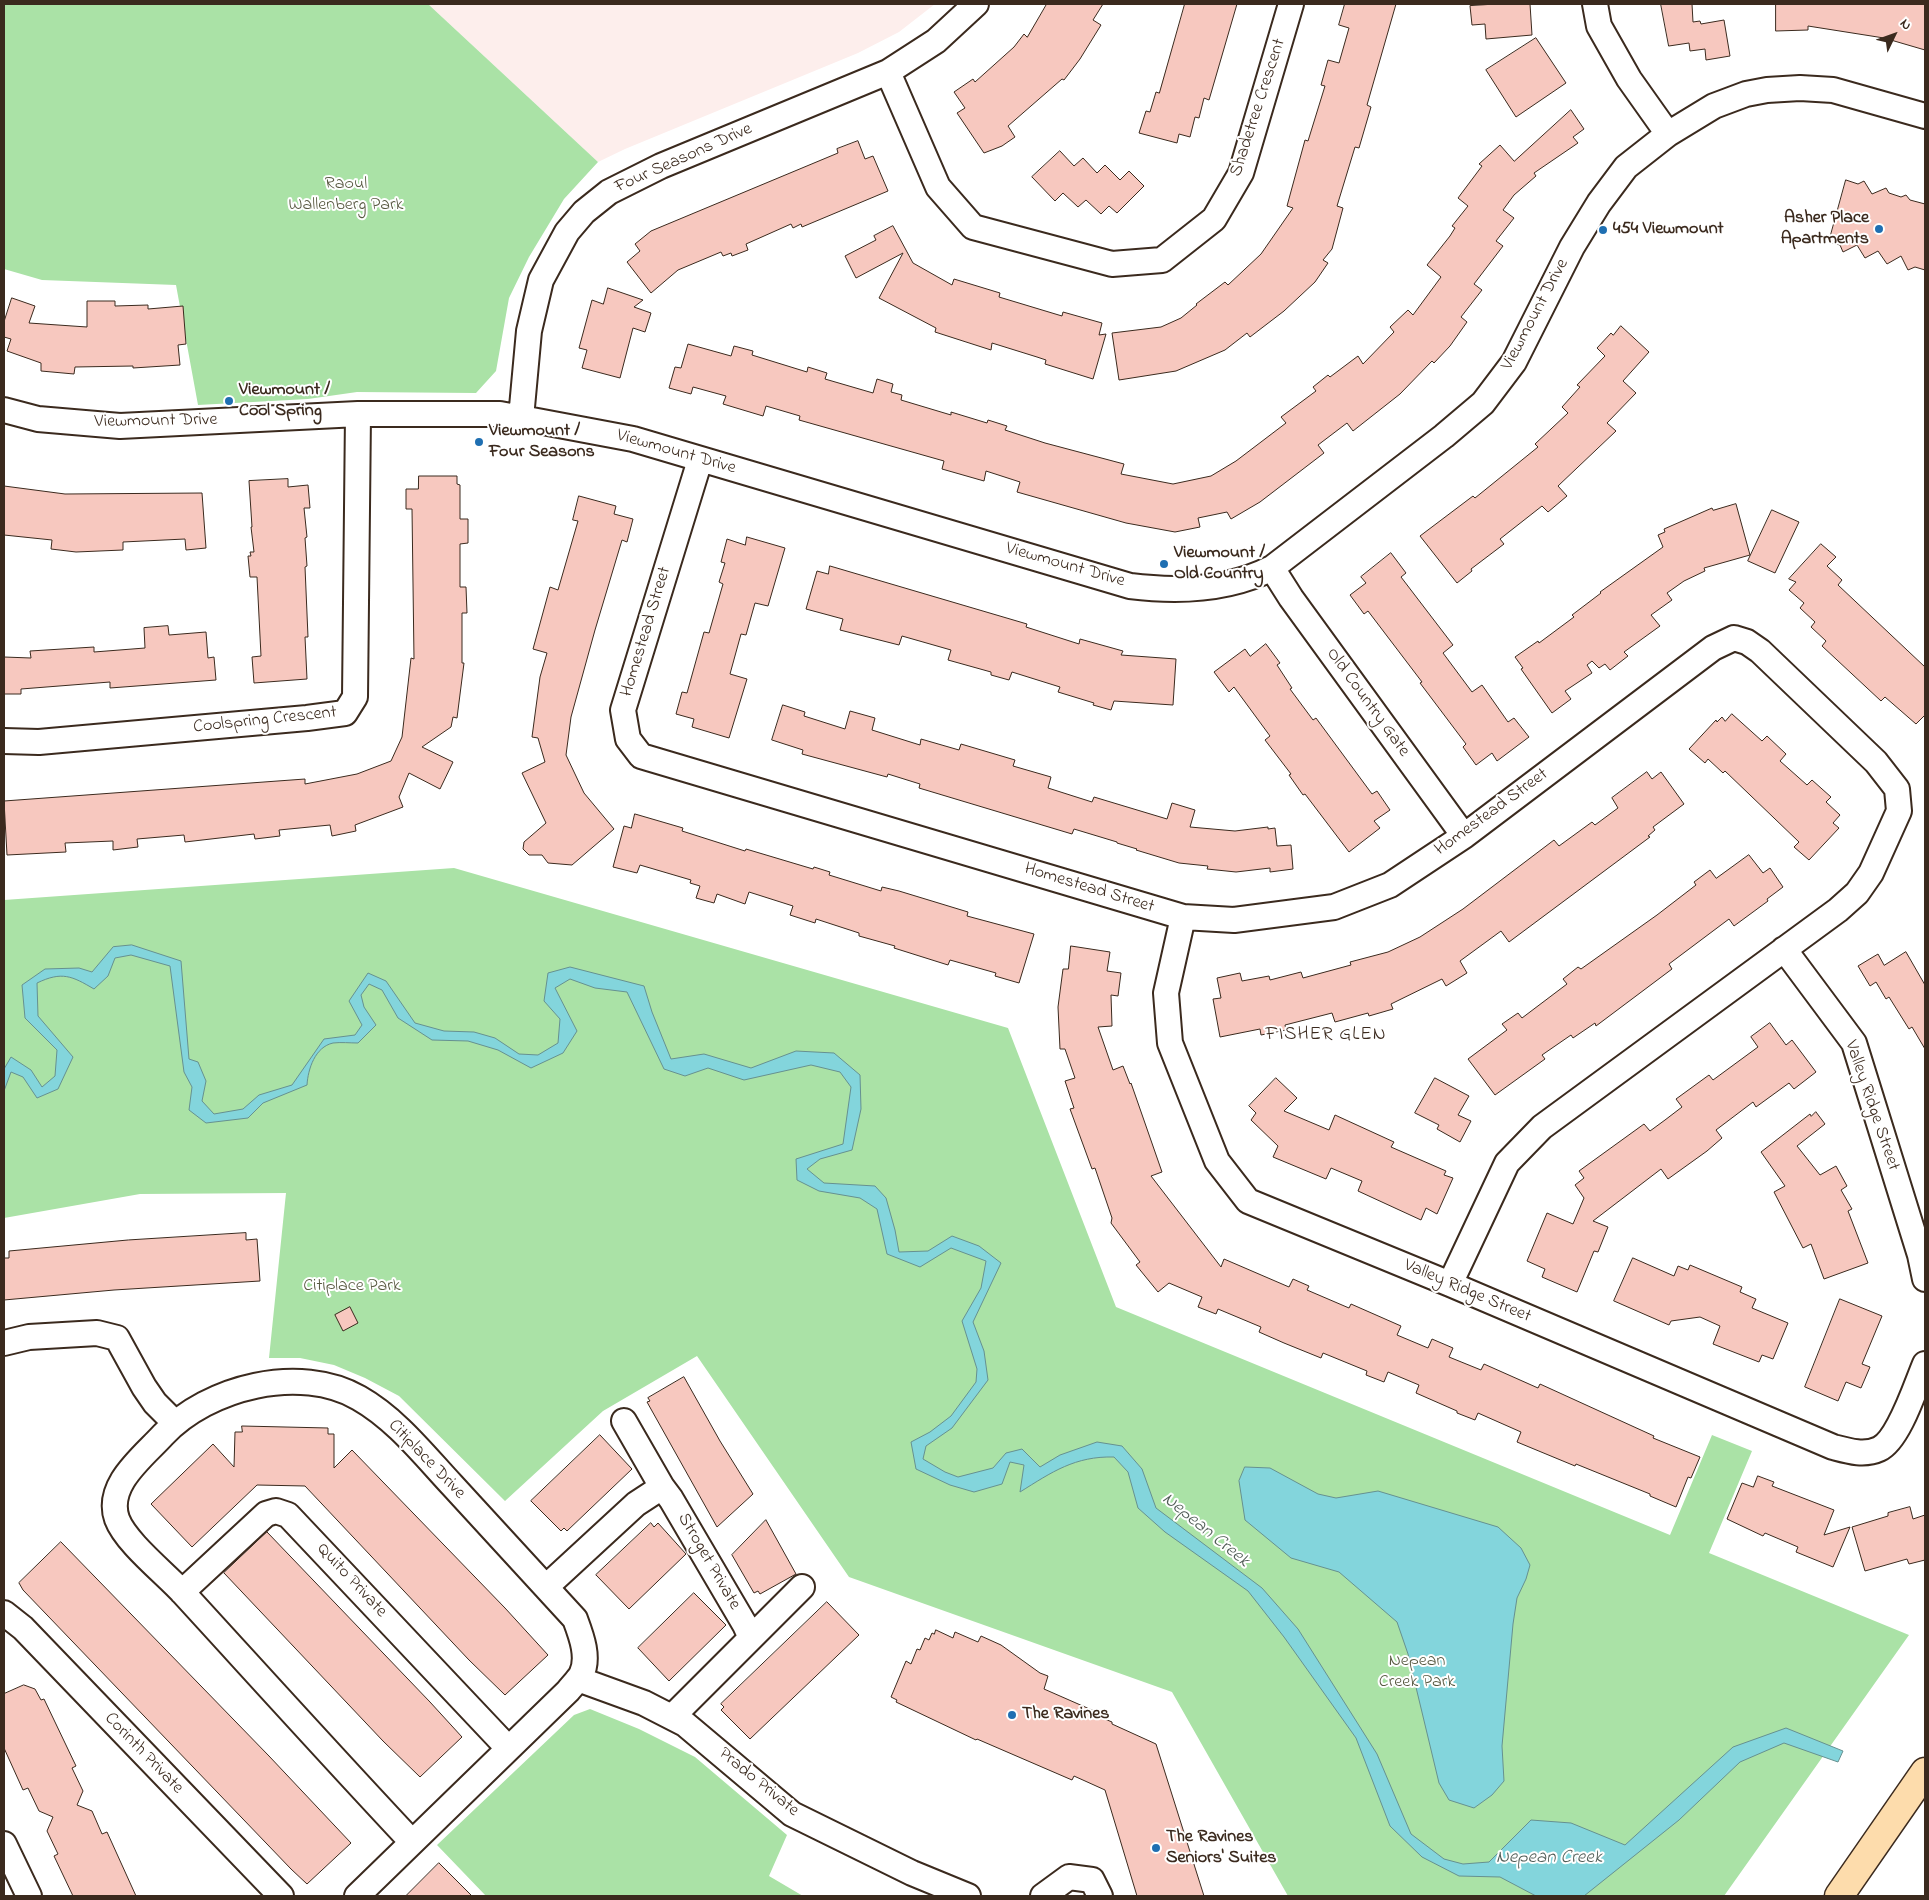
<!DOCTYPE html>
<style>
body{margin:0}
#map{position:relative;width:1929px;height:1900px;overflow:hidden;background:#fff;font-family:"Indie Flower",sans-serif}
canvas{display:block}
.frame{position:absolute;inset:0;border:5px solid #3b2a1e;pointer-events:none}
.north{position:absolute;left:1869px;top:10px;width:50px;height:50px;-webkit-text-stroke:4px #fff;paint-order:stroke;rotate:48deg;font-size:14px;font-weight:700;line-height:20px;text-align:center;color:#3b2a1e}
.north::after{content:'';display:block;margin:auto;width:18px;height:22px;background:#3b2a1e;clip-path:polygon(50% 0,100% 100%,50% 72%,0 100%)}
</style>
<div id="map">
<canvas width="1929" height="1900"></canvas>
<div class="frame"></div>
<div class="north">N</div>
</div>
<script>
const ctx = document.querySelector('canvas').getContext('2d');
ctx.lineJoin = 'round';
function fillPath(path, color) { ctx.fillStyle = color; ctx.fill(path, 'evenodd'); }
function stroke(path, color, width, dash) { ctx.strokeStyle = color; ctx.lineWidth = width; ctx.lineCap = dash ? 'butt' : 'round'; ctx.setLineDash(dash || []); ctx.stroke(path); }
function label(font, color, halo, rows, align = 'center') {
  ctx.font = font + ' "Indie Flower",sans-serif'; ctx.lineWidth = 4; ctx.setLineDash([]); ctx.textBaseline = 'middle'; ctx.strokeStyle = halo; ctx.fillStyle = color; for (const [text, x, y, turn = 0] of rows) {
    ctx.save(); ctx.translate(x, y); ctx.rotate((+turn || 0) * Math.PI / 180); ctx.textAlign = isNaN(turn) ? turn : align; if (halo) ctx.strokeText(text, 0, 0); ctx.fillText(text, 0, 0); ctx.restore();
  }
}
fillPath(new Path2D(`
 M428,4H935L899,32L858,53L625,149L598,162Z`), '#fdeeec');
fillPath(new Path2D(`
 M4,4H428L598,162L564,199L529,257L509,298L496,371L476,393L357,392L308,399L198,405L176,285L42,280L4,269Z
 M454,868L1008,1028L1116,1307L1670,1535L1712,1435L1752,1451L1709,1553L1909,1635L1724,1896H1288L1172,1692L849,1577L697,1356L603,1411L505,1501L399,1396L365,1378L334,1365L300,1358H269L286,1193L140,1194L4,1218V900Z
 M590,1709L639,1729L695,1757L787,1835L769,1876L803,1896H486L437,1845L574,1715Z`), '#aae2a6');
const water = new Path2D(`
 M132,945L181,961L189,1059L198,1062L206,1081L202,1101L214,1114L243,1109L259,1095L292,1085L324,1039L355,1035L362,1025L349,1001L368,973L386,981L415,1023L444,1031L474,1032L495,1038L519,1054L538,1055L558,1043L560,1019L544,1001L548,973L570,967L644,986L652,1012L671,1059L704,1054L751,1068L796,1051L834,1053L860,1075L861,1109L852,1150L820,1159L807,1169L824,1183L875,1186L886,1198L895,1230L899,1252L928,1251L952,1236L979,1246L1001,1263L973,1322L984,1351L988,1380L952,1428L926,1446L923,1459L945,1472L958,1477L993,1468L1006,1453L1022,1449L1040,1467L1060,1455L1097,1442L1122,1446L1142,1469L1156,1508L1262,1588L1298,1629L1377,1754L1411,1834L1444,1859L1463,1864L1489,1862L1531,1820L1571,1823L1625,1845L1733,1747L1786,1728L1843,1751L1838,1762L1784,1743L1740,1762L1679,1820L1584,1896H1536L1500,1877L1459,1876L1422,1857L1390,1826L1356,1738L1284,1637L1248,1591L1165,1532L1138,1508L1128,1472L1114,1457C1075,1456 1052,1472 1020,1492L1024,1465L1010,1462L1002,1484L974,1492L950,1485L916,1469L911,1442L930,1432L951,1416L976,1382L977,1369L962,1321L981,1288L986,1261L951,1248L920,1267L887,1254L877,1209L860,1198L819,1191L797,1180L796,1159L843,1144L851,1087L840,1072L811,1065L744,1080L708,1068L685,1076L664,1069L627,992L595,988L570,979L555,988L577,1031L563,1053L531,1068L498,1050L468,1041L432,1040L398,1018L382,990L369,984L361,995L364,1007L376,1025L358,1043C350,1043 341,1042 333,1043C315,1047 308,1069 307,1085L263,1103L248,1118L206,1123L189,1110L192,1087L184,1072L170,966L131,955L115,958L108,976L94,989C72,976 62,971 37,983L38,1016L73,1057L58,1089L37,1098L23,1077L11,1072L4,1091V1069L11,1057L31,1070L42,1087L55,1076L57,1050L25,1018L22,985L45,969L79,968L92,972L113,947Z
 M1245,1467L1270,1468L1318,1494L1336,1498L1378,1491L1498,1527L1521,1548L1530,1565L1526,1579L1517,1598L1513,1624L1502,1746L1504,1781L1492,1795L1474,1808L1449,1800L1439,1783L1408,1654L1397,1622L1339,1572L1291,1558L1245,1520L1239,1481Z`);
fillPath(water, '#83d5dc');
stroke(water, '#669190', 1);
const building = new Path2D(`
 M1047,4H1103L1093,20L1101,25L1080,59L1064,80L1062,79L1008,126L1015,137L1002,146L984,153L957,113L965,108L954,92L973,79L975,82L1014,47L1024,34L1027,37Z
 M1185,4H1237L1209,100L1204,98L1199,118L1195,117L1190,137L1179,134L1177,143L1139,133L1146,111L1150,112L1156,92L1159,93Z
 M1345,4H1396L1367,105L1371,107L1359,148L1355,147L1337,206L1343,208L1332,249L1323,260L1328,263L1315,282L1284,311L1250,337L1247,333L1225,350L1176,371L1119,380L1112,333L1161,327L1181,318L1197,305L1196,304L1225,282L1228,285L1261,254L1293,208L1287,206L1305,140L1308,141L1325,86L1321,85L1328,60L1339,63L1349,28L1339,25Z
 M1496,4H1530L1532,35L1486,39L1485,24L1472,25L1470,6Z
 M1661,4H1692L1693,22L1700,21L1701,24L1724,20L1730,56L1706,60L1705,49L1690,51L1689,43L1669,46Z
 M1776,4H1925V50L1884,38L1808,26V30L1776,31Z
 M1536,38L1566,83L1516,117L1486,70Z
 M1571,110L1584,129L1573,137L1578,143L1534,173L1536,176L1514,195L1503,210L1514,218L1496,241L1503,246L1474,284L1482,290L1461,317L1467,322L1450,346L1434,363L1432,361L1400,394L1353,431L1347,423L1318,445L1324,453L1260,502L1231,519L1227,512L1198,518L1200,527L1175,532L1126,523L1017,492L1020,482L986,471L984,481L942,469L944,461L799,420L800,416L766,406L763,416L723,404L726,396L693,387L691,394L669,388L675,367L681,368L688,344L731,356L734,346L753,351L752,355L807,372L808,367L827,373L825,379L873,393L877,379L893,384L891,392L902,395L901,400L951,415V412L987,423L988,420L1007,426L1005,430L1045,443L1124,464L1121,474L1173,484L1211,476L1236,461L1286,423L1281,417L1316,391L1313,387L1328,375L1330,377L1358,356L1363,364L1394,332L1390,327L1408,310L1413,315L1441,277L1427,265L1450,236L1455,228L1452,226L1468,206L1458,198L1482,166L1479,164L1500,145L1514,161Z
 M858,141L865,159L873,156L888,191L802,227L801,224L793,228L791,224L746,244L748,250L732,256L731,253L723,256L721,252L678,270L651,293L627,262L640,251L635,244L651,231L838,153L837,149Z
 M1060,151L1074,166L1083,158L1097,173L1105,165L1120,180L1129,171L1144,186L1117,213L1109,206L1101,214L1086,200L1078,207L1063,193L1055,201L1032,177Z
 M1846,180L1858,184L1864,181L1872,194L1886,188L1889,193L1901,197L1906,195L1910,200L1925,204V270L1915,267L1908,270L1901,256L1887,264L1878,251L1865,258L1857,245L1843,252L1840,245L1829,242Z
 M893,226L913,263L952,285L954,279L1000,293L999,297L1062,316L1063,312L1102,323L1099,335L1106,334L1093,379L1045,364L1046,360L1037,357L992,343L991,350L935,332L936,328L879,298L903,253L856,278L845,256L876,240L874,236Z
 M608,288L643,300L634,307L651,313L645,332L633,328L620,378L582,368L587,350L579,348L592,300L603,304Z
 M12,298L35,306L29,323L87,327V301H115V306L148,305V309L183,306L186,344L178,345L180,365L133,368V366L75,367L74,374L41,371V363L7,351L11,339L4,337V322Z
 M1621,326L1649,352L1623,381L1636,393L1607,423L1616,431L1558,486L1567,496L1548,512L1542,506L1500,539L1504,544L1471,569L1472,571L1457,583L1420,536L1473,496L1475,498L1538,447L1535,444L1568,413L1562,407L1580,387L1577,385L1605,356L1597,348L1611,333L1613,335Z
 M419,476H457V484L460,485V519H468V543L460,544V587H466L467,613H462V663H464L457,718L453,717L451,727L422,747L453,762L440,789L409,773L399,797L403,807L355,825L356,831L332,836L330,825L279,830L280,836L255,839L254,834L185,842L184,835L137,839L138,847L113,850V841L65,843L66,852L7,855L4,801L305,779V784L357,774L391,761L402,737L411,658L414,659L412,509H406V489H418Z
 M288,479V487L308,485L310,508H304L307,537L305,538L307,566L305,567L308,637H305L307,679L254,683L252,657L261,656L257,577H250L248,556H251L250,552H254L251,527H252L249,481Z
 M4,486L65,494L202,493L206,548L186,550L185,539L123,542V550L76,552L51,549L52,540L4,535Z
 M579,496L616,506L614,514L633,519L627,542L622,540L595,630L571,717L566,755L584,793L614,829L572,865L548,863L542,855H529L523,849L524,842L546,823L522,773L545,762L538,738L532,737L540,677L547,653L533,649L550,587L558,590L578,521L573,520Z
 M1736,504L1750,555L1704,568L1705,571L1684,581L1667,593L1672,600L1651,615L1660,626L1624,652L1628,656L1610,670L1605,664L1599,668L1592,661L1587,665L1592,673L1565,691L1571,699L1552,713L1521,669L1523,668L1515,657L1538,641L1539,643L1574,617L1572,615L1601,593L1600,592L1663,547L1658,535L1665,532L1664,529L1712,508L1713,510Z
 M1772,510L1799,522L1775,573L1748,561Z
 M747,537L785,548L768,606L755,603L746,635L741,634L730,674L747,679L729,738L692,727L694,719L676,714L682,692L687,693L704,632L709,633L723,584L719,582L725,563L721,562L727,539L745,545Z
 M1821,544L1836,557L1827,566L1842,580L1838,585L1925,667V715L1916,724L1885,697L1881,701L1822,646L1826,641L1811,627L1815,622L1800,608L1804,603L1789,590L1796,582L1789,579Z
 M1391,553L1406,573L1401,577L1453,645L1443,653L1472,692L1482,685L1508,722L1514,718L1529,737L1497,761L1492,753L1476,765L1463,747L1466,744L1420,683L1422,682L1368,611L1364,614L1350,595L1366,583L1361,577Z
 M830,566L1027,624L1026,627L1079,644L1080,639L1123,651L1121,655L1176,659L1173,705L1114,701L1111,710L1093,705L1094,703L1058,692L1060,687L1012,672L1009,680L991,675V672L948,660L951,650L902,636L899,645L840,630L843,619L806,609L817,571L828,574Z
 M168,626L169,635L206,632L208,658L214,657L216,680L110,688V682L21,689V694H4V657L31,658L30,651L94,647V652L145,648L144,628Z
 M1266,644L1280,663L1277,665L1292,688L1290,689L1313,720L1316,718L1372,794L1377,791L1390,810L1374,821L1380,828L1349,852L1305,794L1303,795L1289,775L1291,774L1265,740L1270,736L1234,687L1229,692L1214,672L1245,649L1250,656Z
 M783,705L805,712L804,716L845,729L850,711L875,718L872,730L920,745L921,739L959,750L961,744L1015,760L1013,766L1051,777L1048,788L1092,802L1094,797L1167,819L1172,803L1195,810L1190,827L1235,831L1268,827V829L1275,828L1277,846L1291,845L1293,869L1270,872V868L1236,872L1207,869L1208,866L1179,863L1136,850L1137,849L1117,843V842L1074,829L1072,834L919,788L920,784L888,774L887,777L802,754L803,750L772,740Z
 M1732,714L1762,741L1767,736L1786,754L1780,761L1807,785L1812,780L1831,797L1826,802L1840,815L1833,823L1839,828L1809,860L1794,847L1799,842L1725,771L1723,773L1708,759L1705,763L1689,749L1716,720L1717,722L1722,717L1725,721Z
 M1647,772L1652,779L1661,772L1684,804L1653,827L1655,830L1648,836L1650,837L1509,942L1501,931L1460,961L1467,973L1446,986L1442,979L1391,1004L1393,1009L1369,1016L1368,1013L1335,1022L1332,1013L1285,1025L1286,1030L1261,1035L1260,1029L1220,1037L1213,999L1221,998L1217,978L1240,973L1242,981L1269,976L1270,980L1301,972L1303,978L1351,965L1350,962L1388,952L1420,937L1463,909L1554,840L1559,846L1592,822L1595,825L1618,808L1612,798Z
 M635,814L683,828L682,831L745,851L746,849L813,869L814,867L830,872L829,875L881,891L882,887L899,891L968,912L967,916L1034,934L1019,983L995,976L996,973L950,960L948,965L894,948L895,946L859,936V933L816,919L815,923L790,915L793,906L749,892L745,904L717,894L714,903L696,898L700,886L690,883L691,880L640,865L637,873L613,867L624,826L631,828Z
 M1749,855L1763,873L1770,868L1783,887L1767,899L1768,901L1734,926L1729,919L1669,964L1672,969L1596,1026L1595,1023L1573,1038L1571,1035L1542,1055L1545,1059L1495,1095L1468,1059L1507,1030L1502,1024L1518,1013L1522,1018L1567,984L1563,979L1578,967L1581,969L1657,915L1696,885L1694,882L1710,870L1716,878Z
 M1071,946L1110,952L1107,971L1121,973L1118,996L1111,995L1112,1026L1098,1027L1113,1070L1123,1066L1130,1084L1131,1083L1162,1172L1151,1176L1221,1267L1224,1259L1289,1287L1293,1279L1309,1286L1307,1290L1349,1308L1351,1304L1401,1326L1397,1335L1428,1348L1432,1339L1453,1348L1449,1357L1481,1370L1484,1364L1538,1388L1540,1384L1654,1436L1653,1438L1700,1457L1691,1478L1688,1477L1676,1507L1650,1496V1494L1576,1464L1575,1466L1517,1442L1521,1432L1478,1413L1475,1420L1457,1413V1411L1416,1393L1419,1385L1388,1372L1384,1382L1366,1375L1367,1371L1323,1353L1321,1358L1284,1343L1259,1332L1261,1327L1218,1309L1216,1314L1198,1307L1202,1297L1169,1283L1158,1292L1136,1265L1140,1262L1111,1223L1112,1218L1095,1168L1092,1169L1070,1109L1074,1108L1065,1081L1075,1078L1065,1049H1060L1058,1007L1063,969H1068Z
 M1906,952L1925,985V1049L1912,1027L1909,1029L1889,997L1886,999L1876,982L1870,986L1858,966L1878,954L1884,965Z
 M1770,1023L1786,1045L1792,1040L1816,1072L1794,1089L1789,1083L1756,1107L1753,1102L1716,1130L1722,1138L1707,1151L1668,1179L1661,1169L1593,1221L1608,1227L1598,1252L1594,1251L1577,1292L1542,1277L1545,1269L1527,1261L1547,1213L1573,1224L1584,1198L1575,1185L1584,1178L1579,1171L1644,1124L1650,1131L1665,1120L1682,1107L1676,1099L1709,1075L1713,1080L1758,1047L1751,1037Z
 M1276,1078L1297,1098L1284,1111L1329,1130L1335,1115L1394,1142L1391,1147L1446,1171L1444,1175L1453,1178L1437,1214L1426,1208L1421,1220L1358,1191L1362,1181L1331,1168L1326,1179L1273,1157L1278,1146L1251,1120L1256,1113L1249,1106Z
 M1435,1078L1469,1096L1458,1115L1471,1121L1460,1142L1437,1129L1439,1125L1415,1113Z
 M1816,1112L1825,1124L1797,1146L1820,1175L1836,1166L1847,1186L1841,1190L1852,1209L1848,1211L1868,1263L1824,1279L1811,1244L1803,1248L1774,1192L1785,1186L1761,1152L1810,1114L1811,1116Z
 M246,1233V1240L257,1239L260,1281L114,1290L4,1300V1258H9V1251L128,1240Z
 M1633,1258L1674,1276L1678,1266L1688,1270L1690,1265L1742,1287L1740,1292L1756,1299L1752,1308L1788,1323L1773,1359L1762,1355L1759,1362L1713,1344L1720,1326L1700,1317L1671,1321L1669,1325L1614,1301Z
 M1840,1299L1882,1316L1862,1364L1870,1367L1861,1388L1846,1382L1838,1401L1805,1387Z
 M350,1307L358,1323L343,1331L335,1315Z
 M684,1377L720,1441L753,1494L717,1527L647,1402L650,1401L648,1398Z
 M242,1426L328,1428V1434H334V1468L352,1450L505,1608L548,1655L505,1695L469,1660L305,1486L257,1485L192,1547L151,1504L213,1444L234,1467L235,1432H242Z
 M600,1435L632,1469L567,1531L564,1528L561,1531L531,1501Z
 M1758,1476L1774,1482L1772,1486L1834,1510L1824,1535L1850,1527L1833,1567L1796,1552L1798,1547L1765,1533L1763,1536L1727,1519L1742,1483L1753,1487Z
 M1910,1507L1913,1519L1925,1515V1560L1909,1564L1907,1559L1865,1571L1852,1527L1888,1516V1513Z
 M766,1520L796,1574L760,1594L758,1591L754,1593L732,1555Z
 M651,1523L654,1527L658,1523L686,1554L629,1609L596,1575Z
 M267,1532L430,1702L462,1737L420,1777L383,1741L224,1573Z
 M61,1542L269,1756L351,1843L307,1884L291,1869L23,1590L19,1583Z
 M694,1593L726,1625L669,1681L638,1648Z
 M827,1602L859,1635L750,1739L721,1710L724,1707L721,1704Z
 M936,1630L953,1638L955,1632L978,1642L981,1636L1001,1645L1040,1673L1048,1676L1044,1689L1101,1714L1100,1717L1112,1722V1724L1156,1744L1204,1896H1137L1105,1790L1074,1776L1072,1780L977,1739L976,1740L896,1702L897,1700L891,1697L906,1661L911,1664L917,1649L920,1650L925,1638L929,1640L932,1633L934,1634Z
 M24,1685L35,1689L41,1700L44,1699L76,1766L72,1768L83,1791L77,1805L92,1811L102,1834L107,1832L136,1896H73L54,1856L58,1854L47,1831L53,1817L39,1811L28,1788L23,1790L4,1748V1694Z
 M439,1863L472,1896H406Z`);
fillPath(building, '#f7c8bf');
stroke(building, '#3b2a1e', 1);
const minor = new Path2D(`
 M1595,4L1599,26L1629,79L1668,134
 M888,72L938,187L973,227L1112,264L1162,260L1214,219L1241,173L1291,4
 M4,410L38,419L120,426L358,414H500L633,439L1130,586C1178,592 1229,590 1272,568L1444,436L1483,403L1514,362L1572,247L1599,203L1626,167L1668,134L1714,106L1746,94L1767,90L1800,88L1833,90L1925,116
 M521,418L529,331L541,280L567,232L584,212L609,192L661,166L888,72L936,41L976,4
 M700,460L623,710L628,739L641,756L1183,917L1234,920L1334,907L1390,885L1464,836L1713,648L1734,638L1747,642L1760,651L1876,762L1897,789L1899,811L1871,873L1857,893L1838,910L1542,1127L1507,1163L1450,1284
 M1272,568L1291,598L1464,836
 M4,741L39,742L307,718L345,713L355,697L358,414
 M1183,917L1166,993L1170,1043L1217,1161L1248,1201L1450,1284L1833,1447C1848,1451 1864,1456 1879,1449C1899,1440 1916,1385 1925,1364
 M1784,949L1854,1043L1920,1255L1925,1279
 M4,1343L29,1337L97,1333L117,1338L144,1387L155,1403L175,1423
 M624,1421L662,1487
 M546,1587L636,1504L662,1487L671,1499L745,1625L751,1638L672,1717
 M182,1592L266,1514L276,1511L288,1515L508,1748
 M4,1613L23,1628L281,1896
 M751,1638L802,1587
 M578,1679L644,1703L685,1724L792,1814L912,1873L968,1896
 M4,1844L29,1896
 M357,1896L568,1691C572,1686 578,1680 581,1675C590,1658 581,1635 575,1619C534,1574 493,1530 452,1485C424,1455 396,1419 359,1398C300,1364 208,1387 163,1435C143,1457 105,1485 117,1519C126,1543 166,1574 184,1594C260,1677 335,1760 412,1842
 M1043,1896L1069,1877L1092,1880L1100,1896`);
const major = new Path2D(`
 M1839,1896L1925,1772`);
stroke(minor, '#3b2a1e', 28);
stroke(major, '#3b2a1e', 31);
stroke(minor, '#fff', 24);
stroke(major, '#fddcac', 28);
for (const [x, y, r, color] of [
 [1879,229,5,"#1f6fb2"],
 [1603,230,5,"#1f6fb2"],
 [229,401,5,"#1f6fb2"],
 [479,442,5,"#1f6fb2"],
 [1164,564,5,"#1f6fb2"],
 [1012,1715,5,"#1f6fb2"],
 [1156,1848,5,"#1f6fb2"]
]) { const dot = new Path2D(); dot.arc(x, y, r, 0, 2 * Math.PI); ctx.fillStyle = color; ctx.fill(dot); stroke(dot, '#fff', 2); }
label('18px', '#3b2a1e', '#fff', [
 ["Shadetree Crescent",1259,108,-72],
 ["Four Seasons Drive",684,159,-24],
 ["Viewmount Drive",1536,315,-62],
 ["Viewmount Drive",156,422,-1],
 ["Viewmount Drive",676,453,16],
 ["Viewmount Drive",1065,566,16],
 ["Homestead Street",647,632,-73],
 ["Old Country Gate",1367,703,54],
 ["Coolspring Crescent",265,721,-6],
 ["Homestead Street",1492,813,-36],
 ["Homestead Street",1089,889,17],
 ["Valley Ridge Street",1871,1106,71],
 ["Valley Ridge Street",1467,1292,23],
 ["Citiplace Drive",426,1460,46],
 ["Stroget Private",708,1562,60],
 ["Quito Private",351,1581,47],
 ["Corinth Private",143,1754,46],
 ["Prado Private",758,1783,39]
]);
label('18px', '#575840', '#fff', [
 ["Raoul",346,185],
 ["Wallenberg Park",346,206],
 ["Citiplace Park",352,1287],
 ["Nepean",1417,1662],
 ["Creek Park",1417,1683]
]);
label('bold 18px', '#3b2a1e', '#fff', [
 ["Asher Place",1869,219,"right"],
 ["Apartments",1869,240,"right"],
 ["454 Viewmount",1613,230],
 ["Viewmount /",239,391],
 ["Cool Spring",239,412],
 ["Viewmount /",489,432],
 ["Four Seasons",489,453],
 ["Viewmount /",1174,554],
 ["Old Country",1174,575],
 ["The Ravines",1022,1715],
 ["The Ravines",1166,1838],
 ["Seniors' Suites",1166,1859]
], 'left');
ctx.letterSpacing = '1px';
label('19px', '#3b2a1e', '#fff', [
 ["FISHER GLEN",1326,1036]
]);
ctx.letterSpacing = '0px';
label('italic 19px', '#515d57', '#fff', [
 ["Nepean Creek",1205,1531,39],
 ["Nepean Creek",1549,1859]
]);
</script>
